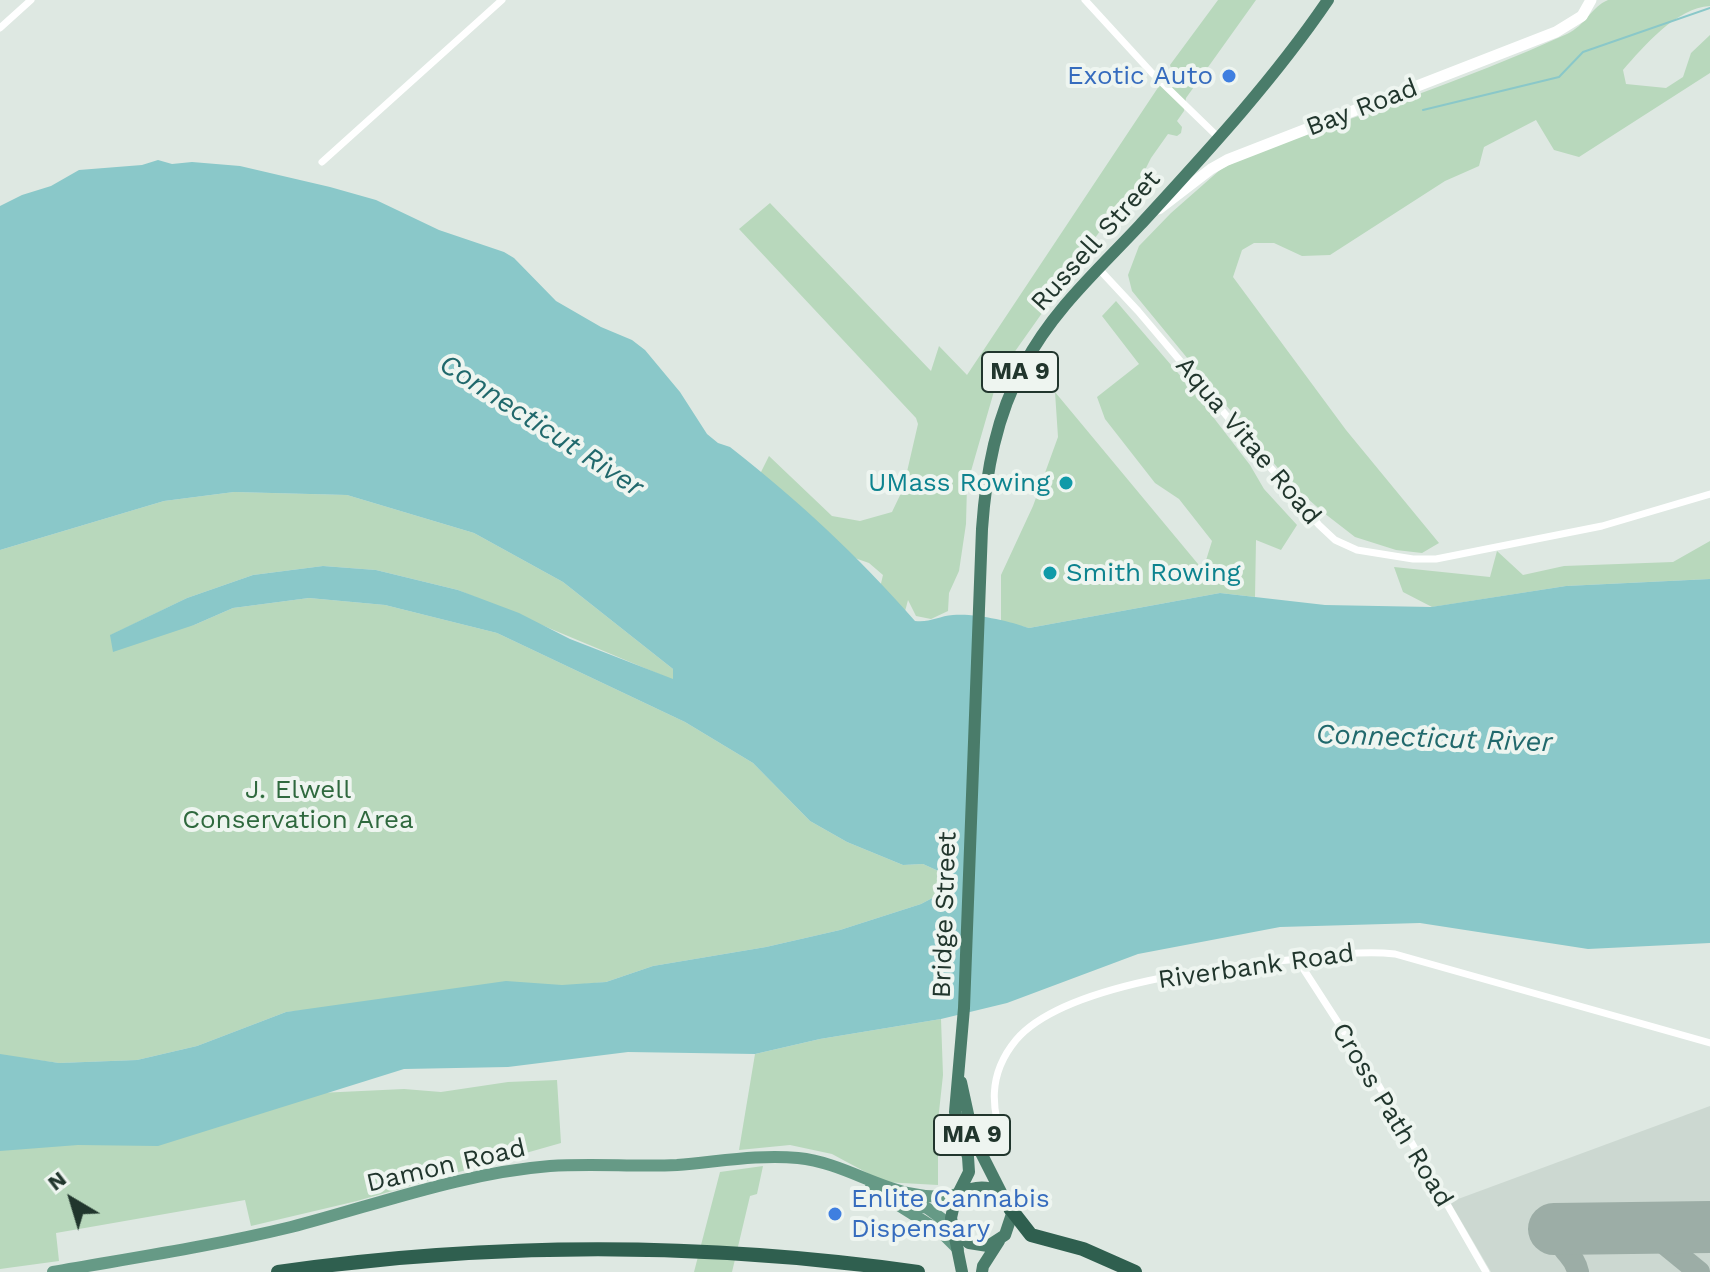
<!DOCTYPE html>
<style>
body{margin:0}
#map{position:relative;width:1710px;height:1272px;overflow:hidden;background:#dee8e2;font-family:"Work Sans",sans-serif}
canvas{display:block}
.north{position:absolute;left:32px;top:1160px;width:80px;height:80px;-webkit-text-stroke:6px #eef5f0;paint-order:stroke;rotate:322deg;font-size:22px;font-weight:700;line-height:32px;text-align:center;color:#21362d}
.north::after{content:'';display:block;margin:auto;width:28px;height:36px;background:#21362d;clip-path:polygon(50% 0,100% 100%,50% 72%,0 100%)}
</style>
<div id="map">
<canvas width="1710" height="1272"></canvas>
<div class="north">N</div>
</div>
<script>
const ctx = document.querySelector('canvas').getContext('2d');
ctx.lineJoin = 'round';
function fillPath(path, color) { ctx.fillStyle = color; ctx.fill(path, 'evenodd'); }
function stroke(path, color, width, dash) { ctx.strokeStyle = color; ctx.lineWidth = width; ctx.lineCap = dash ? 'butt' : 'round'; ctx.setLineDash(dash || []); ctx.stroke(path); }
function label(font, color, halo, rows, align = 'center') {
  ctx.font = font + ' "Work Sans",sans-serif'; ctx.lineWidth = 8; ctx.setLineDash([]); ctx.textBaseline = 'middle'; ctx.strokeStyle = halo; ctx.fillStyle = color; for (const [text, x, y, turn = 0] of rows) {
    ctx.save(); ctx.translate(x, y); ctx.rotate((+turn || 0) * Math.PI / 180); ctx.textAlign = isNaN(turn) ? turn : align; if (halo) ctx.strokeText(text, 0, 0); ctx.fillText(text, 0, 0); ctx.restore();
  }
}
fillPath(new Path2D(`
 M1710,1106V1272H1491L1450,1202Z`), '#ccd8d1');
fillPath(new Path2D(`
 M1218,0H1256L1186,98L1184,111L1177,121L1182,127L1181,133L1177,136L1168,134L1151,158L1136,188L1112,214L999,374L967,485L966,524L959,571L949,593L948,611L931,619L916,616L908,600L876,722L851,711L883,575L869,563L849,556L760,474L769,456L832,516L860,521L892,512L903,489L918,424L916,418L739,229L770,203L931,371L939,346L967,375L1171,68L1170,65Z
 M1608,0H1710V6C1676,8 1644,46 1623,70L1626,84L1666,88L1683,77L1691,53L1710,35V73L1579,157L1554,150L1536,120L1484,147L1479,166L1445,181L1330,255L1302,256L1274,243H1254L1242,250L1233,277L1346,430L1439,543L1422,553L1396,550L1355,537L1324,513L1291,484L1132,291L1128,275L1139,246L1171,213L1221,169L1247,156C1354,117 1463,81 1567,34C1586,25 1591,7 1608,0Z
 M1116,301L1190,387L1250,465L1264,489L1297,525L1281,550L1256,540L1255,597L1220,593L1029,628L1001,621V575L1033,506L1058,437L1055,392L1203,570L1212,541L1179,499L1155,483L1105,419L1097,397L1139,364L1102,316Z
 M234,492L347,495L474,533L563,582L673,669V680L458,590L376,570L323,566L253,575L187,598L111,635L194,625L233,608L309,598L385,605L497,633L685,722L753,763L810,821L847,842L903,865L923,864L945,874L949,881L938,895L921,904L840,930L766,947L653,966L606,982L286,1012L197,1046L137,1060L59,1063L0,1055V550L164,501Z
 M1710,541V579L1566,586L1432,607L1403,592L1394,567L1490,577L1497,551L1523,575L1564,566L1673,562Z
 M941,1019L943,1075L938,1121V1185L884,1182L832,1154L790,1145L739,1150L755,1054L820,1039Z
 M557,1080L561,1143L357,1201L251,1226L245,1200L56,1233L59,1261L0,1269V1139L84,1145L121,1141L319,1093L404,1089L441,1092L508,1082Z
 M763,1166L757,1194L750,1196L732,1272H694L720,1172Z`), '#b8d8bc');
fillPath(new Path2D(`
 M158,160L172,164L192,162L240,166L330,187L376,200L439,230L504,252L514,258L556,301L601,327L632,340L645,350L680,392L707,434L718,443L730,447C800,502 856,554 915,621C929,623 939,616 953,615C975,613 1009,621 1029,628L1220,593L1325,605L1431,607L1566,586L1710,579V943L1588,949L1420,923L1280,927L1138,954L1007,1003L941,1019L820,1039L755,1054L628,1052L508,1067L404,1069L158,1146L78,1145L0,1151V1054L59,1063L137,1060L197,1046L286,1012L506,981L562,985L606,982L653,966L766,947L840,930L921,904L938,895L948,881L945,874L923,864L903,865L847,842L810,821L753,763L685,722L497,633L385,605L309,598L233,608L194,625L113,652L110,635L187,598L253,575L323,566L376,570L458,590L519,613L570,639L673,679V669L563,582L474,533L347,495L234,492L164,501L0,550V206L22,195L51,186L79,170L142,165Z`), '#8ac8c9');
stroke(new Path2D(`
 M1423,110L1559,77L1583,52L1710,8`), '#8ac8c9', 2);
stroke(new Path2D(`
 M1645,1228L1699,1272
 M1559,1229C1558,1253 1574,1252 1578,1272
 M1682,1258C1678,1242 1687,1233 1701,1227`), '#9cada6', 22);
stroke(new Path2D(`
 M1554,1229L1710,1227`), '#9cada6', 52);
stroke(new Path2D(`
 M1085,0L1152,73L1219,138
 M0,28L31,0
 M322,162L502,0
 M1098,268L1138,311L1319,525L1335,540L1357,550L1413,559H1436L1602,526L1710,494
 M1297,959L1379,1086L1486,1272
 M1005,1149C991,1109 987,1075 1016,1040C1064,983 1226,966 1298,959C1331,956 1361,950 1395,954L1710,1043`), '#fff', 7);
stroke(new Path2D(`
 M1159,209L1211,169L1227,160L1556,32L1582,16L1591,0`), '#fff', 11);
stroke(new Path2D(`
 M870,1189L889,1199L927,1208L952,1226
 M895,1203L941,1232L958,1249
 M53,1272C132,1258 213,1246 291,1227C376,1205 462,1173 550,1166C592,1163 635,1167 677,1165C717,1162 758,1154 798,1158C856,1164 897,1207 960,1194`), '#669a86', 12);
stroke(new Path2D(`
 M961,1194C973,1186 986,1186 999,1191
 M954,1231L969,1243L988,1246L1005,1235L1012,1214L973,1137L961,1082
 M962,1272L951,1218L955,1200L969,1172L968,1157L955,1112L964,1008L982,529C986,472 996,416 1024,365C1053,310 1098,270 1140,225C1206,153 1273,81 1328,0
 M982,1272L983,1266L999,1241`), '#4a7c6a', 12);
stroke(new Path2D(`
 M1010,1208L1031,1235L1083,1249L1135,1272
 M278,1272C490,1242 706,1242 918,1272`), '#2f5f4f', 14);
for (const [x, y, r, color] of [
 [1229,76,8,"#3f7fe0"],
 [1066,483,8,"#0f9aa8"],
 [1050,573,8,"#0f9aa8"],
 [835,1214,8,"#3f7fe0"]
]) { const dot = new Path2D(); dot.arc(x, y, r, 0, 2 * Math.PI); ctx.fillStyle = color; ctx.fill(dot); stroke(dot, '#eef5f0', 3); }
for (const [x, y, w] of [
 [1020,372,76],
 [972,1135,76]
]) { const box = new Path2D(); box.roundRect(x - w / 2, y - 20, w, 40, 6); ctx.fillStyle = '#eef5f0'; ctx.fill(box); stroke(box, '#21362d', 2); }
label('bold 24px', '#21362d', null, [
 ["MA 9",1020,372],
 ["MA 9",972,1135]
]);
label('26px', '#366cbe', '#eef5f0', [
 ["Exotic Auto",1213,76],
 ["Enlite Cannabis",851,1199,"left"],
 ["Dispensary",851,1229,"left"]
], 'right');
label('26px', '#21362d', '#eef5f0', [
 ["Bay Road",1362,108,-21],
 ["Russell Street",1096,241,-48],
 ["Aqua Vitae Road",1248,441,50],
 ["Bridge Street",945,915,-88],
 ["Riverbank Road",1256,967,-8],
 ["Cross Path Road",1392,1115,59],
 ["Damon Road",446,1166,-13]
]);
label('26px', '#0d838f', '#eef5f0', [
 ["UMass Rowing",1050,483],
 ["Smith Rowing",1066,573,"left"]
], 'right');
label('26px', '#2f693e', '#eef5f0', [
 ["J. Elwell",298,790],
 ["Conservation Area",298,820]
]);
label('italic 28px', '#21696c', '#eef5f0', [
 ["Connecticut River",541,426,33],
 ["Connecticut River",1434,739,2]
]);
</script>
